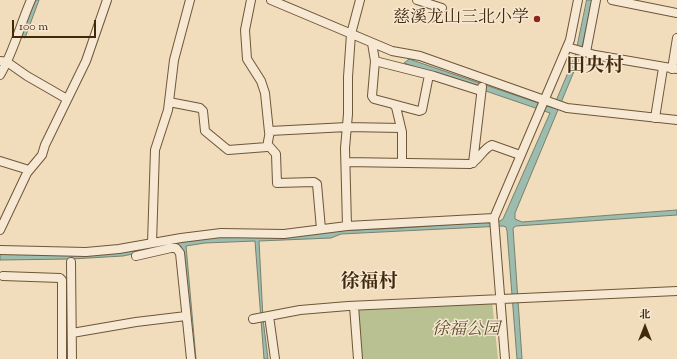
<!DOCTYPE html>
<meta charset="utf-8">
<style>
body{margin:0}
#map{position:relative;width:677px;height:359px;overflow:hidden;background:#f1dcbb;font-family:"Sorts Mill Goudy","Noto Serif SC",serif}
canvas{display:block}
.north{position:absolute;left:625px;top:307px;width:40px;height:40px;-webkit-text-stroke:3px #f6e8d3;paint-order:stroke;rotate:0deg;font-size:11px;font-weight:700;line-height:16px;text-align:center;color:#43290c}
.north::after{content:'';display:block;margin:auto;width:14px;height:18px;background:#43290c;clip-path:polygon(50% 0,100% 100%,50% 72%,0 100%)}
.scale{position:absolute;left:12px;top:20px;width:84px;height:18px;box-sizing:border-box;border:2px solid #43290c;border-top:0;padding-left:5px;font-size:12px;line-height:14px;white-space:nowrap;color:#43290c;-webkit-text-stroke:3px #f6e8d3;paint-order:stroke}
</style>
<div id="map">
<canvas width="677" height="359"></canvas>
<div class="north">北</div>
<div class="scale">100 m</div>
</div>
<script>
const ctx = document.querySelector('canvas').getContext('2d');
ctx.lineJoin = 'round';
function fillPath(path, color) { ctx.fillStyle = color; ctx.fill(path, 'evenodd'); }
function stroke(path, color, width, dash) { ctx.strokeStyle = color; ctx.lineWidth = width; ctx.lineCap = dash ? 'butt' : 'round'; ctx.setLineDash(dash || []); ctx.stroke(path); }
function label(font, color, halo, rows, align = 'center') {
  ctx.font = font + ' "Sorts Mill Goudy","Noto Serif SC",serif'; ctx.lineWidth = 3; ctx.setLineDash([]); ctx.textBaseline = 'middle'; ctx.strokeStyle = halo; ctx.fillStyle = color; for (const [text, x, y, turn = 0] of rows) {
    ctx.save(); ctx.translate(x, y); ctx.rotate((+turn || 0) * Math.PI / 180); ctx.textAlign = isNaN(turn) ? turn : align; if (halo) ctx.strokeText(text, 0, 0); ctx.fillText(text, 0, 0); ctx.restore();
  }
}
fillPath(new Path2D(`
 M492,301L498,359H359L355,308Z`), '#b9c091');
const water = new Path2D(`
 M34,0H39L25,38L20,36Z
 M587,0H592L580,57L515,213V219L522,222L677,210V215L516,226L513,228L522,359H517L507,231L506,227L503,226L341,234L331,238L259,241L263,319L268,359H264L255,241L205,243L186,246L196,359H193L181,246L176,245L123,256L71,259L0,260V254L62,255L218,236L401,228L500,221L503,219L550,113L404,63L409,59L553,108L575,56Z`);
fillPath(water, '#9bbcae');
stroke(water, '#78816d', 1);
const minor = new Path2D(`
 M251,0L245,30L247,59L261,81L265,93L269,132
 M271,0L392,51L420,56L567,108L677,120
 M417,0L442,8
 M612,0L677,13
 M372,43L375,61L372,96L374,99L393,104L396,107L402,132V163
 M567,47L595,55L677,69
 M586,52L596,0
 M0,61L7,62L27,76L67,99
 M375,61L434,76L481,91
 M672,69L677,38
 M0,75C14,51 20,25 31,0
 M169,102L200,108L203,111L205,131L228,150L267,147L270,131L347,127L401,128
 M393,104L419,111L422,110L429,75
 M655,118L663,68
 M269,146L276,154L277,183L314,182L317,184L321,229
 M0,161L29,170
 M346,162L470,164C479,161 482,149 492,145L520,155
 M473,163L482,87
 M347,226L345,148L348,114V77L351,34L360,0
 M0,230L27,173L42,155L45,145L86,61L107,0
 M152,243L155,150L168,110L174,60L190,0
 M0,250L86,252L119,249L181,238L221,233L284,234L347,226L494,218
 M136,256L171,248H176L180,253L191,359
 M71,262L72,359
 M3,276L60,278L62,280V359
 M354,306L358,359
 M269,316L275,359
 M253,319L300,310L348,306L677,291
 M72,333L136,322L186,316
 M505,359L494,218L570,40L578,0`);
stroke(minor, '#6e5638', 10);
stroke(minor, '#f6e8d3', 8);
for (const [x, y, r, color] of [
 [537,19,4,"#8f2418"]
]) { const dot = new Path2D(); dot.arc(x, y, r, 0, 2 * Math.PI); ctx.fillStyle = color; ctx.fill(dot); stroke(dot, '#f6e8d3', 1.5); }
label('17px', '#43290c', '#f6e8d3', [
 ["慈溪龙山三北小学",529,19]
], 'right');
label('italic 17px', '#604f2d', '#f6e8d3', [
 ["徐福公园",466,331]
]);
label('bold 19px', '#43290c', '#f6e8d3', [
 ["田央村",595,68],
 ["徐福村",369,284]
]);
</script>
